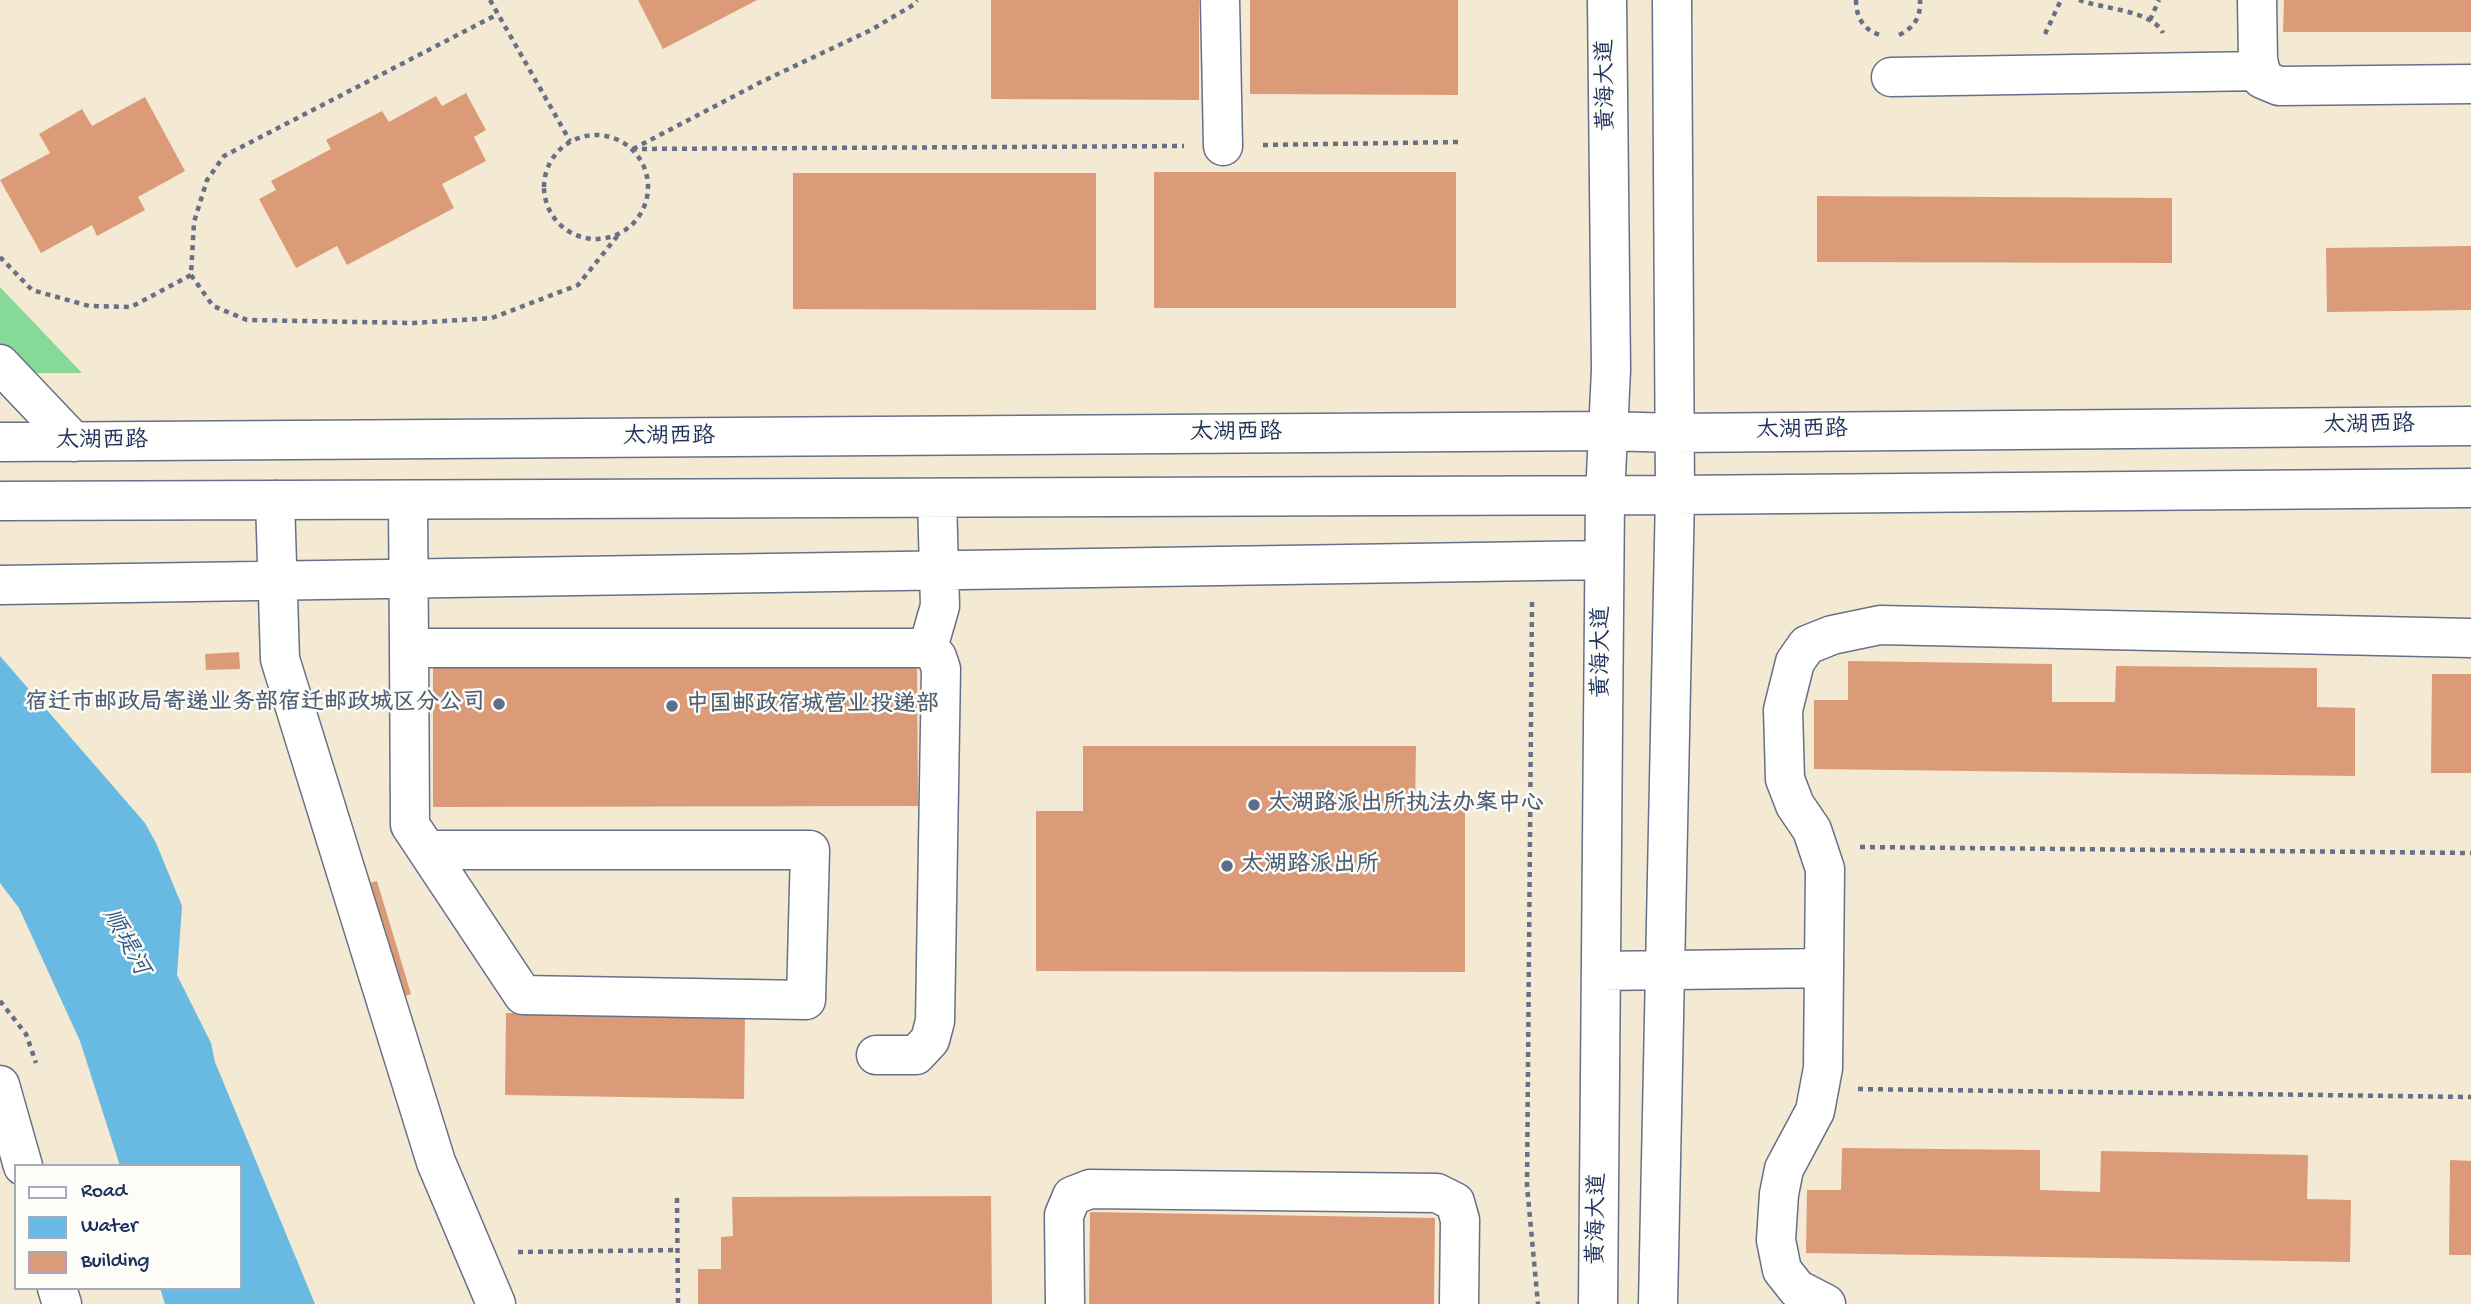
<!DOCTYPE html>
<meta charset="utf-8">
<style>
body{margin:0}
#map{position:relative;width:2471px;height:1304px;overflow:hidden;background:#f4e9d2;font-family:"Gochi Hand",sans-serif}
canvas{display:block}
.legend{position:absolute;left:14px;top:1164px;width:228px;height:126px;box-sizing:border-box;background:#fdfcf7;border:2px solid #a3aaba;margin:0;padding:9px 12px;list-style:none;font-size:21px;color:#1b2f5e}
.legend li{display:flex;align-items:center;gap:14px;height:35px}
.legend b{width:35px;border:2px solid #a3aaba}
</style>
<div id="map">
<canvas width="2471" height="1304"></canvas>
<ul class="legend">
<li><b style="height:9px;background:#fff"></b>Road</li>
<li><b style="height:19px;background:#68bae3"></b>Water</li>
<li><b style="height:19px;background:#db9b79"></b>Building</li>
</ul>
</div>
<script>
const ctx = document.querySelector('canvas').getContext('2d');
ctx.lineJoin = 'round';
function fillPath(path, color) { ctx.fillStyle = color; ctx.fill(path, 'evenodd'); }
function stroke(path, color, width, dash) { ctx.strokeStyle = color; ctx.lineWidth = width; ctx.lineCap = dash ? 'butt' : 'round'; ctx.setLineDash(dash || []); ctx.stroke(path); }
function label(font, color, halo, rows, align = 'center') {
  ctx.font = font + ' "Gochi Hand","LXGW WenKai TC",sans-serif'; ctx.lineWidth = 5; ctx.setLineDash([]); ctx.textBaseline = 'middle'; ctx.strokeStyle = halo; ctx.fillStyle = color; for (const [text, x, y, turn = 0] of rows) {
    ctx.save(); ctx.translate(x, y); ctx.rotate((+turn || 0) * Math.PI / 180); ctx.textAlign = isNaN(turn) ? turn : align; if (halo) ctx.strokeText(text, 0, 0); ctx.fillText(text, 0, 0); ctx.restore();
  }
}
fillPath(new Path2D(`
 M0,287L82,373H0Z`), '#87d99a');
fillPath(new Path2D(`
 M0,656L145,823L156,843L182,906L177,975L211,1043L215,1062L315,1304H165L160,1288H240V1166H120L80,1041L19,908L0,883Z`), '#68bae3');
fillPath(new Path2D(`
 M638,0H757L663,49Z
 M991,0H1199V100L991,99Z
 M1250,0H1458V95L1250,94Z
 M2284,0H2471V32H2283Z
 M466,93L486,130L474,137L486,161L442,184L454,208L347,265L337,246L296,268L259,199L276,190L271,181L331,149L326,140L382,111L389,122L436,96L442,106Z
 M145,97L185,171L138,197L145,210L97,236L92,225L41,253L0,180L50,153L39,134L82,109L92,126Z
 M1154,172H1456V308H1154Z
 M793,173H1096V310L793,309Z
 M1817,196L2172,198V263L1817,262Z
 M2471,246V310L2327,312L2326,248Z
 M239,652L240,669L206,670L205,654Z
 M917,661L918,806L433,807V662Z
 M1848,661L2052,664V702H2115L2116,666L2317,668V707L2355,708V776L1814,769V700H1848Z
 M2432,674H2471V773H2431Z
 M1083,746H1416L1415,808H1465V972L1036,971V811H1083Z
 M377,881L411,994L393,1000L358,886Z
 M506,1013L745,1016L744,1099L505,1095Z
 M1842,1148L2040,1150V1190L2100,1192L2101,1151L2308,1155L2307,1199L2351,1200L2350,1262L1806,1253L1807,1190H1841Z
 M2450,1160L2471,1161V1255H2449Z
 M991,1196L992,1304H698V1269H721V1237L733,1236L732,1197Z
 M1090,1212L1435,1218L1434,1304H1089Z`), '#db9b79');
const minor = new Path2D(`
 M1220,0L1223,146
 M2257,0L2258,59L2262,79L2279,86L2471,84
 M1891,77L2261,71
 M0,364L74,442
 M0,442L1608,431L1675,433L2471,426
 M275,500L280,659L436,1162L496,1304
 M408,500L409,648
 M0,501L1675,495L2471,488
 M0,585L1604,560
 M928,648L940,606L937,498
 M427,850H810L806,1000L523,995L410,825L409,648H928L937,657L941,669L935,1021L930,1040L916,1055H876
 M1601,971L1824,968
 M0,1085L23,1166
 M57,1288L62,1304
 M1065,1304L1064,1215L1072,1196L1090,1189L1437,1193L1455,1202L1460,1220L1459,1304
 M1598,1304L1605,496L1611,370L1607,0
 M1658,1304L1675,495L1672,0
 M1826,1304L1797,1289L1782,1270L1776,1240L1779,1194L1784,1169L1815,1111L1823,1068L1825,869L1812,830L1795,805L1785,779L1783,710L1795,662L1807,645L1832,635L1880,625L2471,638`);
stroke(minor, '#677087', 41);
stroke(new Path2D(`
 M490,0L570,141
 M1856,0C1856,19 1865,32 1884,36
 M2079,0C2102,9 2152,10 2163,33
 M2150,20L2159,0
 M2045,34L2061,0
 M1899,35C1914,28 1921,17 1920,0
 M544 187a52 52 0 1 1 104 0a52 52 0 1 1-104 0Z
 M1263,145L1459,142
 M632,149L1184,146
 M633,149L763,81L871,30L913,5L917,0
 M0,257L32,290L89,306L131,307L191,275L194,222L207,180L224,156L498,14
 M191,275L213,306L247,320L413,323L492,318L578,285L619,234
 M1532,602L1527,1186L1538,1304
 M1860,847L2471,853
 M0,1001L26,1034L36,1063
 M1858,1089L2471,1097
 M677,1198L678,1304
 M518,1252L678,1250`), '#677087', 4.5, [5, 5]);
stroke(minor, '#fff', 38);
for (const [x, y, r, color] of [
 [499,704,7,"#5c6f8a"],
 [672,706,7,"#5c6f8a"],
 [1254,805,7,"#5c6f8a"],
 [1227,866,7,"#5c6f8a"]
]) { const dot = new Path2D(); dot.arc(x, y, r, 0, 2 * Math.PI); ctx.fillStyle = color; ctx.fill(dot); stroke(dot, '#fdfcf7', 2.5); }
label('23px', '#1b2f5e', '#fdfcf7', [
 ["黄海大道",1608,85,-91],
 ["太湖西路",2369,427,-1],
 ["太湖西路",1802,432,-1],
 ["太湖西路",1236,434],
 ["太湖西路",669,438],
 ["太湖西路",102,442],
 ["黄海大道",1603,652,-90],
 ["黄海大道",1599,1219,-89]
]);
label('bold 23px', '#4e5e75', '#fdfcf7', [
 ["宿迁市邮政局寄递业务部宿迁邮政城区分公司",485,704,"right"],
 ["中国邮政宿城营业投递部",686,706],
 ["太湖路派出所执法办案中心",1268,805],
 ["太湖路派出所",1241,866]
], 'left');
label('italic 24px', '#325986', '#fdfcf7', [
 ["顺堤河",124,943,61]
]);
</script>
